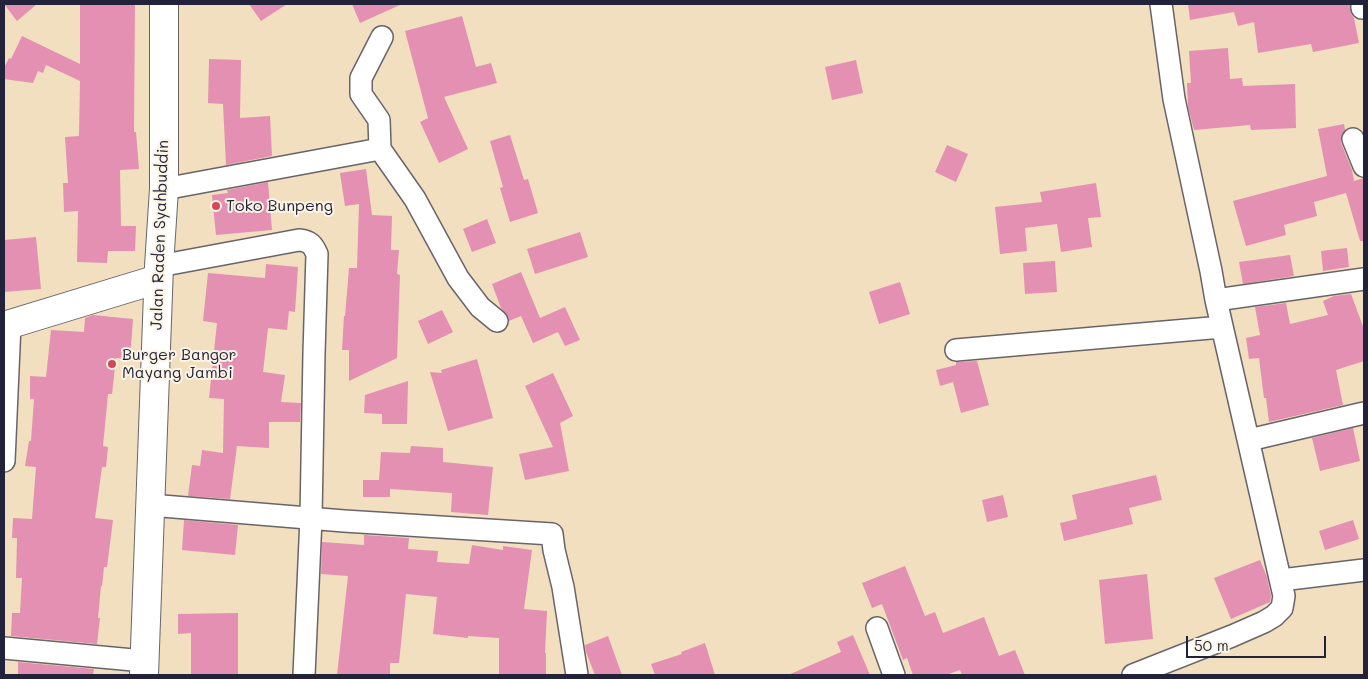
<!DOCTYPE html>
<style>
body{margin:0}
#map{position:relative;width:1368px;height:679px;overflow:hidden;background:#f1dfbf;font-family:Mali,sans-serif}
canvas{display:block}
.frame{position:absolute;inset:0;border:5px solid #22223b;pointer-events:none}
.scale{position:absolute;left:1186px;top:636px;width:140px;height:22px;box-sizing:border-box;border:2px solid #22223b;border-top:0;padding-left:6px;font-size:15px;line-height:18px;white-space:nowrap;color:#22223b;-webkit-text-stroke:4px #fcf5e5;paint-order:stroke}
</style>
<div id="map">
<canvas width="1368" height="679"></canvas>
<div class="frame"></div>
<div class="scale">50 m</div>
</div>
<script>
const ctx = document.querySelector('canvas').getContext('2d');
ctx.lineJoin = 'round';
function fillPath(path, color) { ctx.fillStyle = color; ctx.fill(path, 'evenodd'); }
function stroke(path, color, width, dash) { ctx.strokeStyle = color; ctx.lineWidth = width; ctx.lineCap = dash ? 'butt' : 'round'; ctx.setLineDash(dash || []); ctx.stroke(path); }
function label(font, color, halo, rows, align = 'center') {
  ctx.font = font + ' Mali,sans-serif'; ctx.lineWidth = 4; ctx.setLineDash([]); ctx.textBaseline = 'middle'; ctx.strokeStyle = halo; ctx.fillStyle = color; for (const [text, x, y, turn = 0] of rows) {
    ctx.save(); ctx.translate(x, y); ctx.rotate((+turn || 0) * Math.PI / 180); ctx.textAlign = isNaN(turn) ? turn : align; if (halo) ctx.strokeText(text, 0, 0); ctx.fillText(text, 0, 0); ctx.restore();
  }
}
fillPath(new Path2D(`
 M4,4H37L17,21Z
 M80,4H135L134,132H136L139,169L120,170L121,226H136L135,251H108L107,263L77,262L78,211L64,212L63,183H68L65,137L79,136L80,81L46,65L43,73L38,71L33,83L4,79V68L9,58L11,59L22,36L80,64Z
 M249,4H287L261,21Z
 M352,4H402L360,23Z
 M1188,4H1350L1351,14L1354,18L1359,43L1313,52L1311,44L1258,53L1254,22L1238,26L1234,12L1190,20Z
 M462,16L476,67L491,63L497,83L444,97L468,149L439,163L420,122L428,118L405,31Z
 M1228,48L1230,79L1242,78L1243,86L1295,84L1296,128L1251,130L1250,125L1194,130L1188,107L1187,83H1191L1189,51Z
 M209,59L241,60L240,118L270,116L272,156L226,165L223,104L208,103Z
 M856,60L863,93L832,100L825,67Z
 M1344,124L1345,130L1341,137V143L1352,170L1354,181L1364,178V241H1360L1346,193L1314,202L1317,216L1284,225L1286,235L1246,246L1233,201L1327,176L1318,129Z
 M510,135L524,180L528,179L538,213L510,222L500,188L503,187L490,141Z
 M947,145L968,154L956,182L935,172Z
 M366,169L372,215L392,216L391,250H399L397,274L400,275L397,358L349,381V350H342L344,316H345L349,268H357L359,204L345,206L340,173Z
 M268,182L272,230L216,235L212,195L228,193L227,190Z
 M1096,183L1101,217L1088,218L1092,247L1061,252L1057,224L1025,228L1027,251L1000,254L995,207L1042,202L1040,192Z
 M487,219L496,243L472,252L463,229Z
 M580,232L588,257L535,274L527,249Z
 M36,237L41,289L4,292V240Z
 M1347,248L1349,267L1323,271L1321,251Z
 M1290,255L1294,276L1243,284L1239,262Z
 M1055,261L1057,292L1025,294L1023,263Z
 M266,264L298,267L295,312L289,311L287,330L268,328L263,372L285,375L281,402L301,403L300,422H269V448L237,446L230,499L188,496L192,465L200,466L202,450L223,453L224,399L209,398L217,323L203,321L208,273L265,278Z
 M521,272L540,318L565,307L580,340L565,346L558,332L533,343L521,316L509,321L508,316L501,308L492,284Z
 M900,282L910,314L879,324L869,292Z
 M1351,294L1364,329V361L1336,370L1343,405L1269,422L1266,398H1264L1259,358L1249,359L1246,338L1260,335L1255,307L1286,303L1290,324L1328,315L1323,301L1334,296Z
 M442,310L453,332L428,344L418,321Z
 M93,315L133,319L130,359L116,358L112,394H108L103,446L108,447L106,467H102L95,518L113,520L107,567H104L102,586H101L98,618H100L97,644L11,636L12,613H20L22,578H16L17,538H12L13,518L32,519L36,467L25,466L29,441H31L34,399H30V376L46,377L51,330L84,332L85,318Z
 M477,359L493,418L448,431L430,372L442,373L441,370Z
 M977,361L989,405L961,413L953,382L940,386L936,370L956,365V362Z
 M553,373L573,416L560,423L569,471L525,480L519,454L553,447L525,386Z
 M408,381L407,424H382V414L364,413L365,395Z
 M1353,428L1360,461L1320,471L1312,438Z
 M411,446L443,448V462L493,467L488,515L451,512L452,493L390,489V497H363V480H379L381,452L410,453Z
 M1156,475L1162,500L1129,508L1133,524L1064,541L1060,523L1077,519L1072,495Z
 M1003,495L1008,517L987,522L982,500Z
 M184,520L238,525L235,555L182,550Z
 M1353,520L1359,539L1325,550L1319,531Z
 M364,535L409,538L408,549L438,551L437,562L469,564L472,545L503,550V546L532,550L524,609L547,611L545,653H546V675H499V638L468,636V638L433,634L437,597L406,594L399,663H390V675H337L348,576L321,574L322,542L364,545Z
 M1260,560L1267,577L1271,596L1270,602L1231,619L1214,578Z
 M905,566L925,616L935,612L943,633L984,617L999,656L1015,650L1025,675H962L960,670L946,675H913L907,658L903,660L882,604L872,608L862,583Z
 M1147,574L1153,639L1105,644L1099,580Z
 M238,613V675H191V633L178,634V614Z
 M853,635L870,675H788L841,652L837,642Z
 M608,636L622,675H595L586,652L585,645Z
 M705,643L715,675H655L651,664L682,654L681,652Z
 M18,662L94,669L93,675H18Z`), '#e490b2');
const street = new Path2D(`
 M1362,4V8
 M1353,139L1364,166
 M380,149L379,120L361,94V78L382,37
 M164,189L380,149L415,199L458,278L480,307L497,321
 M159,266L299,240C310,241 313,245 317,254L314,353L311,518L304,675
 M1216,300L1364,279
 M956,350L1222,327
 M1249,440L1364,413
 M4,461L10,324
 M150,505L344,521L552,534L554,550L563,587L577,675
 M1281,580L1364,570
 M877,628L894,675
 M4,648L144,661
 M1133,675L1232,636L1264,622L1274,616L1282,608L1284,596L1216,300L1211,271L1174,99L1161,4`);
const secondary = new Path2D(`
 M4,326L158,279
 M144,675L159,266L164,189V4`);
stroke(street, '#6a6469', 24);
stroke(secondary, '#6a6469', 30);
stroke(street, '#fff', 21);
stroke(secondary, '#fff', 28);
for (const [x, y, r, color] of [
 [216,206,5,"#d1495b"],
 [112,364,5,"#d1495b"]
]) { const dot = new Path2D(); dot.arc(x, y, r, 0, 2 * Math.PI); ctx.fillStyle = color; ctx.fill(dot); stroke(dot, '#fcf5e5', 2); }
label('16px', '#22223b', '#fcf5e5', [
 ["Toko Bunpeng",226,206],
 ["Burger Bangor",122,355],
 ["Mayang Jambi",122,373]
], 'left');
label('16px', '#22223b', '#fcf5e5', [
 ["Jalan Raden Syahbuddin",160,235,-88]
]);
</script>
